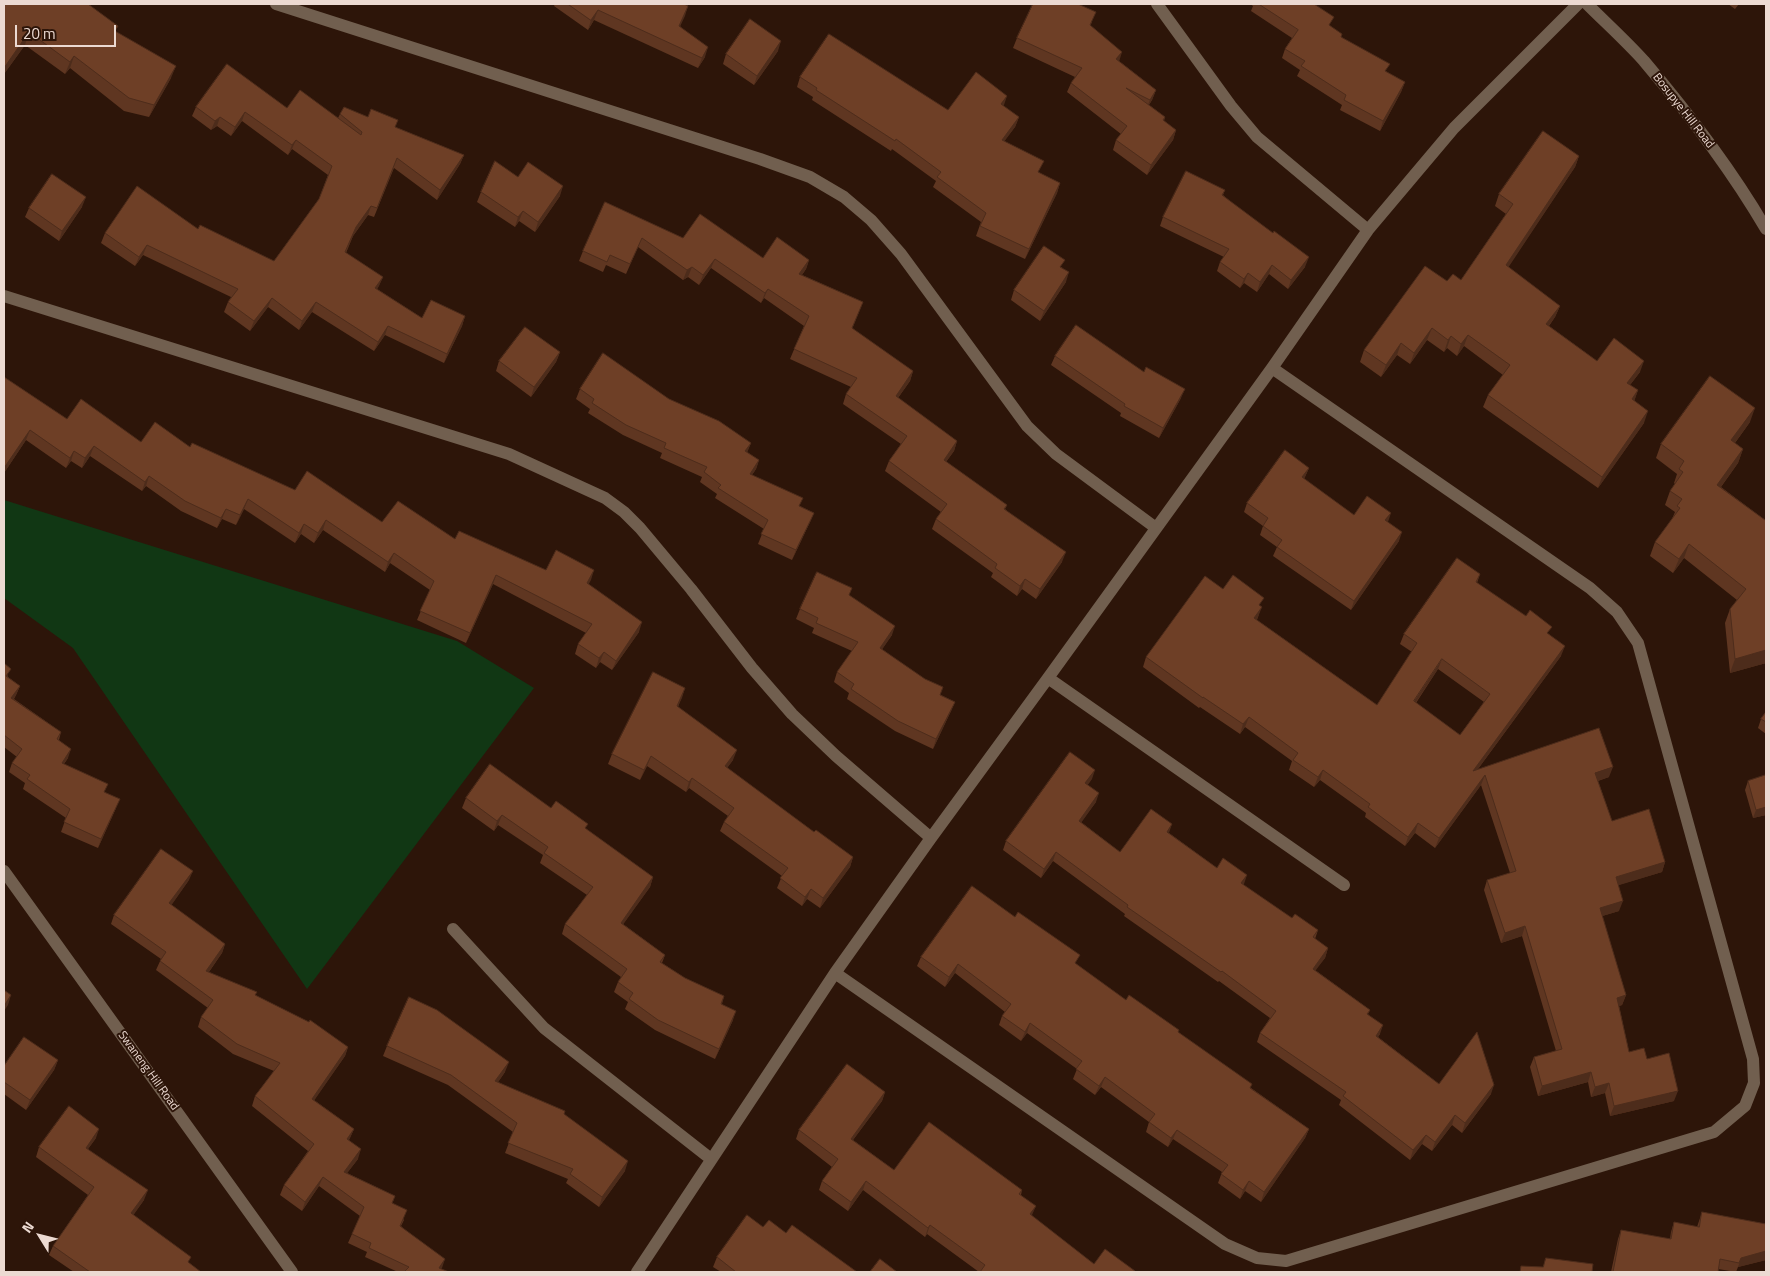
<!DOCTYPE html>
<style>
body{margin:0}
#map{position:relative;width:1770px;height:1276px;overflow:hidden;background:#2d1509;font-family:"Titillium Web",sans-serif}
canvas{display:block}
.frame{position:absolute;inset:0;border:5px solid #ecdad2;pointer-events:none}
.north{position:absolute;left:15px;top:1211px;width:50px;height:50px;-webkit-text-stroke:4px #2d1509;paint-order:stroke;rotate:306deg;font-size:14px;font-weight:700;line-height:20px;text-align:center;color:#ecdad2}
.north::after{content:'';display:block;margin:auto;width:18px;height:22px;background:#ecdad2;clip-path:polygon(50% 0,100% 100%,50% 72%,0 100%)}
.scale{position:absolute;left:15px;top:25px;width:101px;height:22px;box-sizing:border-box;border:2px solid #ecdad2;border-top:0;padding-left:6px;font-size:15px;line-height:18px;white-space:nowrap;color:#ecdad2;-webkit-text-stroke:4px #2d1509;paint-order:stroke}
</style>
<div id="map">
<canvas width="1770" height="1276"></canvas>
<div class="frame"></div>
<div class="north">N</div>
<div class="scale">20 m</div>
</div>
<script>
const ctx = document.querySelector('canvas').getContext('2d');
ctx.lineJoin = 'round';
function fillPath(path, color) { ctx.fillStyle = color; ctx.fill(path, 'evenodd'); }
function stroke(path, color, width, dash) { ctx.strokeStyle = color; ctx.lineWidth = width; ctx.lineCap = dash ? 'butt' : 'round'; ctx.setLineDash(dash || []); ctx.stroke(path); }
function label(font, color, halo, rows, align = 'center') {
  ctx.font = font + ' "Titillium Web",sans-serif'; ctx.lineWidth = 4; ctx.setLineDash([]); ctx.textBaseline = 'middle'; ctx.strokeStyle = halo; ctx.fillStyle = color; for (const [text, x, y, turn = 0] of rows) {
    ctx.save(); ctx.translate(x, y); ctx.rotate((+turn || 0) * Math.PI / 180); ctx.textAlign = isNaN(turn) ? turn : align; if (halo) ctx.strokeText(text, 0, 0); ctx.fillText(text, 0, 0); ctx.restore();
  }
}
fillPath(new Path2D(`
 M4,500L457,641L534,688L307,989L73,648L4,598Z`), '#113714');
stroke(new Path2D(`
 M276,4L760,159L810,177L844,197L871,220L901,254L1027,426L1056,454L1156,528
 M1157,4L1231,106L1257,137L1368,230
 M1587,4C1606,23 1626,41 1644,61C1689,114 1731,169 1766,229
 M4,296L509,454L605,498L624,512L640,528L691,589L752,668L792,714L836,756L931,838
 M1048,678L1344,885
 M4,871L292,1272
 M453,929L544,1028L711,1159
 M835,973L1225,1244L1257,1258L1286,1261L1714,1132L1745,1106L1754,1083L1753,1059L1638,643L1617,612L1590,588L1272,368
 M637,1272L835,973L931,838L1048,678L1272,368L1368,230L1454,128L1578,4`), '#715f4f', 12);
fillPath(new Path2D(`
 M4,4L116,32L171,78L149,117L124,111L70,68L65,74L25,45L4,74Z
 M555,4H684L688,6L680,26L705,57L698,68L594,20L588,30L554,6Z
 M1250,4H1314L1331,27L1341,37L1387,72L1405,82L1401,92L1380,131L1340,110L1342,105L1297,76L1300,70L1282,58L1285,49L1292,38L1251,11L1253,6Z
 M1728,4H1739L1735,9Z
 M1092,22L1090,26L1119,61L1156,90L1152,100L1149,105L1165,117L1164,121L1176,130L1173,140L1147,175L1113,150L1116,140L1121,134L1067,92L1071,83L1075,77L1013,48L1017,38Z
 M778,51L754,85L723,64L726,54Z
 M800,77L948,110L1003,106L1019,117L1015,127L1004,141L1039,173L1060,183L1057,193L1025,259L976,236L981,222L933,187L936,181L892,149L891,151L812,100L813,97L797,87Z
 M196,107L287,108L338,118L340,114L395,127L464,155L460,164L437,200L394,168L374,217L368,215L353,236L346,253L383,277L377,289L422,318L465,316L462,326L444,363L385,335L374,351L312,312L299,330L268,307L250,331L224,312L228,302L231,297L143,255L135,266L101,243L105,233L198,229L274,261L319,199L328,175L292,149L288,155L242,121L231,136L217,126L211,130L192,116Z
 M1579,156L1575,167L1508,267L1560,306L1555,317L1549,326L1597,361L1640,372L1630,385L1638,390L1634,401L1644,423L1598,488L1483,407L1488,395L1503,375L1464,346L1457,356L1447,348L1444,352L1427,340L1410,364L1397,355L1381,377L1360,362L1364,350L1447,281L1461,280L1506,214L1495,206L1499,194Z
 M518,177L560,196L535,232L519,221L515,227L477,202L481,192Z
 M1225,190L1223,195L1305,267L1288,289L1269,274L1257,292L1244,283L1240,288L1217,271L1220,262L1224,257L1160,226L1163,217Z
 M605,202L683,238L763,258L809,260L806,269L802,275L863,302L852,329L913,371L910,381L898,398L957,441L954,451L946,462L1007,505L1005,509L1062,562L1036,599L1022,589L1017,596L991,577L993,573L932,529L936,519L941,512L885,471L889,461L901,444L843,404L846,394L851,387L790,359L804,326L764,298L761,303L711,268L699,285L688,277L683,280L638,247L626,274L606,265L603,272L579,261L583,251Z
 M82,207L59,241L25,217L29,208Z
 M1062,267L1066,282L1040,321L1011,300L1014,290Z
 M560,352L556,362L531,397L496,371L499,361Z
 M1055,356L1181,398L1159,438L1120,416L1121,413L1051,365Z
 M4,377L67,419L141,442L190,447L295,490L382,522L455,539L546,570H594L588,584L639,632L612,670L600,662L596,668L575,654L578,644L586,633L493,584L466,643L417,620L430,590L390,563L385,572L323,530L314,543L301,534L295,543L244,509L236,525L222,519L217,528L181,511L146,486L142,491L90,456L82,468L71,461L66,468L26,440L4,473Z
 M580,389L669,399L751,443L747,452L759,460L756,469L752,475L800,506L814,513L810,522L792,560L758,544L764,529L715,498L717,494L700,482L702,477L660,458L662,453L623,435L588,413L590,409L576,399Z
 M1750,422L1735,443L1743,449L1738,463L1721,487L1765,520L1766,518V663L1730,673L1725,623L1730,609L1737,600L1684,558L1673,573L1650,556L1655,542L1672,519L1675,512L1665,505L1670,491L1675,484L1674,483L1677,474L1656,458L1661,444Z
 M1309,468L1304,479L1354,515L1388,522L1399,541L1351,610L1273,556L1277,547L1260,535L1263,526L1244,512L1247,503Z
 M1480,574L1477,583L1550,635L1561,656L1478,769L1609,777L1598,781L1612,821L1665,862L1662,872L1618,885L1619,911L1602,916L1626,995L1622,1005L1619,1006L1629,1052L1647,1059L1674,1101L1610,1116L1605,1093L1591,1097L1588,1082L1538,1096L1530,1067L1534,1057L1556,1051L1522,936L1501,943L1484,890L1487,880L1510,873L1481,785L1435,848L1415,833L1405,846L1365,817L1366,813L1320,780L1314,787L1289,770L1292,761L1245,727L1240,734L1200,707L1199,708L1143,667L1146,657L1223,589L1261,607L1258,617L1257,620L1377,705L1412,652L1400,644L1404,634ZM1438,669L1484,702L1460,735L1416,703Z
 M849,595L892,635L882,649L941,695L955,702L951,711L933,749L895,731L847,699L849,693L834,682L837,672L852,651L812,633L814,628L796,619L800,609Z
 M4,663L8,677L20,686L16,695L14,699L61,732L59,740L68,758L64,764L105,792L116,808L98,848L61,832L66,818L23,789L25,783L9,772L12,763L17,757L4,747Z
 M685,688L678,707L733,760L727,768L814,832L853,857L850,867L820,908L807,899L802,906L777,888L782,876L720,831L724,822L728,816L689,788L686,792L647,766L640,780L608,764L612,754Z
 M1766,712V734L1758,728L1761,719Z
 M1766,775V815L1753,818L1745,790L1748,781Z
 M1092,779L1087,785L1096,802L1081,822L1120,852L1169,833L1217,868L1243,885L1292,918L1318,930L1315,939L1328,948L1325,958L1315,970L1370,1010L1368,1014L1380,1034L1378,1037L1439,1084L1491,1094L1462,1133L1452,1125L1432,1151L1422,1144L1410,1160L1339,1105L1341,1100L1257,1042L1260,1033L1270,1018L1219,981L1218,982L1124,916L1125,914L1053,861L1041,878L1003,850L1006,841Z
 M466,798L551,808L586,829L653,877L650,887L623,924L665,955L662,963L685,978L724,996L722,1004L733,1020L715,1059L655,1030L625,1009L628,1002L614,992L618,982L621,977L562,934L565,924L587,895L540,863L543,855L498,825L494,831L462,808Z
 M189,880L171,905L225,944L222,953L209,972L255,995L348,1047L345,1056L314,1100L354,1129L349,1140L358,1159L347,1173L395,1196L392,1204L404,1220L401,1226L441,1269L449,1272H398L365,1257L367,1252L348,1243L360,1216L319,1186L302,1211L280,1195L284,1185L308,1151L252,1106L255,1096L274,1071L233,1054L198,1027L201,1017L208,1008L156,970L161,959L111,924L114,915Z
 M1015,917L1076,964L1126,1000L1178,1032L1251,1088L1309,1129L1305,1138L1261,1202L1245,1191L1240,1199L1218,1183L1222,1172L1173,1139L1168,1147L1146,1132L1149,1122L1101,1087L1095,1095L1073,1079L1077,1069L1027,1033L1021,1041L999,1025L1002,1016L1005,1012L955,973L945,987L917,966L921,957Z
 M387,1046L505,1072L498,1082L564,1114L625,1171L599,1207L566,1183L568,1179L505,1153L513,1132L448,1085L383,1056Z
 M58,1060L54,1070L26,1110L4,1094V1066Z
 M885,1092L882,1101L853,1140L894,1170L1022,1190L1021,1195L1032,1216L1094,1264L1135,1272H979L927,1234L925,1237L863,1190L848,1211L819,1190L822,1181L832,1167L796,1139L799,1130Z
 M96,1138L88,1149L144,1200L133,1215L189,1263L201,1272H74L49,1255L53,1246L88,1195L36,1157L39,1147Z
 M1702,1212L1766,1224V1260L1738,1267L1736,1272L1718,1269V1272H1611L1618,1239L1621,1230L1670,1239L1671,1232L1674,1222L1697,1227Z
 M763,1227L786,1233L857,1272H721L713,1267L717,1257Z`), '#5f3621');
fillPath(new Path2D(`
 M688,6L685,16L676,35L679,26Z
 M598,10L594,20L588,30L591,20Z
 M29,32L25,45L4,74V68Z
 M781,41L778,51L754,85L757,76Z
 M708,47L705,57L698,68L702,58Z
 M1122,52L1119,62L1116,59Z
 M74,56L70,68L65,74L70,62Z
 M176,66L171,78L149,117L154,105Z
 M1405,82L1401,92L1380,131L1383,121Z
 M1156,90L1152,100L1146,109L1150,100Z
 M1007,96L1004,105L997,114L1001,104Z
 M245,112L242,121L231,136L235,127Z
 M220,117L217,126L211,130L215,121Z
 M1019,117L1015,127L998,150L1002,140Z
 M1176,130L1173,140L1147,175L1151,165Z
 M296,140L292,149L288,155L292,145Z
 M464,155L460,164L437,200L440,190Z
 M1579,156L1575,167L1502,277L1506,265Z
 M1060,183L1057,193L1025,259L1029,249Z
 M563,186L560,196L535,232L538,222Z
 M86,197L82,207L59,241L62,231Z
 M371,206L368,215L353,236L342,262L356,227Z
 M523,211L519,221L515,227L518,217Z
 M147,245L143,255L135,266L139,257Z
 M1309,257L1305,267L1288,289L1291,280Z
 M715,259L711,268L699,285L703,275Z
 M809,260L806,269L796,283L799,274Z
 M1272,265L1269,274L1257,292L1260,282Z
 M692,267L688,277L683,280L687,270Z
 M1069,272L1066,282L1040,321L1044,311Z
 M1248,273L1244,283L1240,288L1244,279Z
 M383,277L379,286L372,298L375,288Z
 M768,289L764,298L761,303L765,293Z
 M272,298L268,307L250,331L254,321Z
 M316,302L312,312L299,330L302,321Z
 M1560,306L1555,317L1541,336L1546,324Z
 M465,316L462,326L444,363L447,354Z
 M388,326L385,335L374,351L378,342Z
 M1432,328L1427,340L1410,364L1414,353Z
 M1468,335L1464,346L1457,356L1461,344Z
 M1451,336L1447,348L1444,352L1448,340Z
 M1401,343L1397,355L1381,377L1386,365Z
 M560,352L556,362L531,397L534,387Z
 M1644,361L1640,372L1623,394L1627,383Z
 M913,371L910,381L892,406L896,396Z
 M1185,389L1181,398L1159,438L1163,428Z
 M1638,390L1634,402L1632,399Z
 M1755,408L1750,422L1726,455L1731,440Z
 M1648,411L1644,423L1598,488L1602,477Z
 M30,430L26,440L4,473V468Z
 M957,441L954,451L940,470L944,460Z
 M751,443L747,453L745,451Z
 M94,446L90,456L82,468L85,458Z
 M1743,449L1738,463L1712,499L1717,485Z
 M74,451L71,461L66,468L70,458Z
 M759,460L756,469L746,484L750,474Z
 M1309,468L1305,477L1298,486L1302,477Z
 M149,476L146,486L142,491L145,482Z
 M248,499L244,509L236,525L240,515Z
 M226,509L222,519L217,528L221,518Z
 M814,513L810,522L792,560L796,550Z
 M1391,513L1388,522L1385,520Z
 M326,520L323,530L314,543L318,533Z
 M304,524L301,534L295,543L299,533Z
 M1402,532L1399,541L1351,610L1354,601Z
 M1689,544L1684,558L1673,573L1679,559Z
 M1066,552L1062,562L1036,599L1040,589Z
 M394,553L390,563L385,572L388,562Z
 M594,570L591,580L584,593L587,583Z
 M496,575L493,584L466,643L470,633Z
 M1025,579L1022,589L1017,596L1020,586Z
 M1262,607L1258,617L1251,628L1254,618Z
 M642,622L639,632L612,670L616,661Z
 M895,626L892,635L877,657L880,648Z
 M1565,646L1561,656L1469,781L1473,771Z
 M1766,650V663L1730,673L1735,659Z
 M604,652L600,662L596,668L599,658Z
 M1442,659L1438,669L1410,711L1414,701Z
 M20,686L16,695L8,707L11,698Z
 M685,688L682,698L673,716L677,706Z
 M955,702L951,711L933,749L936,739Z
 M1249,717L1245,727L1240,734L1243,724Z
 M71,749L68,758L58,772L62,763Z
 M737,750L733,760L721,776L725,766Z
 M651,756L647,766L640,780L644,770Z
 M1613,767L1609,777L1591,783L1595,773Z
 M1095,770L1092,779L1082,793L1085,783Z
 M1323,770L1320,780L1314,787L1318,777Z
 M1485,775L1481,785L1435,848L1439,838Z
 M692,778L689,788L686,792L689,782Z
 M1099,793L1096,802L1076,830L1079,821Z
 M120,799L116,808L98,848L101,839Z
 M1766,807V815L1753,818L1756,810Z
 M502,815L498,825L494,831L497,821Z
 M1418,823L1415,833L1405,846L1408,837Z
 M1172,824L1169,833L1167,832Z
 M1056,852L1053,861L1041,878L1044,869Z
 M853,857L850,867L820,908L823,898Z
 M1665,862L1662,872L1613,887L1616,877Z
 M193,871L189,880L166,913L169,903Z
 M1247,875L1244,884L1238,892L1241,883Z
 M653,877L650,887L617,933L621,923Z
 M811,889L807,899L802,906L805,897Z
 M1623,901L1619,911L1596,918L1600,908Z
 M1525,926L1522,936L1501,943L1505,933Z
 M225,944L222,953L203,980L206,971Z
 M1328,948L1325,958L1310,978L1313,969Z
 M958,964L955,973L945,987L949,977Z
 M11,995L8,1005L4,1011V1006Z
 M1626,995L1622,1005L1614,1008L1617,998Z
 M736,1011L733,1020L715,1059L719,1049Z
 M1030,1023L1027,1033L1021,1041L1025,1032Z
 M1383,1025L1380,1034L1372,1045L1376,1036Z
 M348,1047L345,1056L309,1108L312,1099Z
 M58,1060L54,1070L26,1110L30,1100Z
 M509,1062L505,1072L492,1091L495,1081Z
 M1591,1072L1588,1082L1538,1096L1542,1086Z
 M1105,1077L1101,1087L1095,1095L1099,1086Z
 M1609,1083L1605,1093L1591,1097L1595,1087Z
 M1494,1085L1491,1094L1462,1133L1465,1123Z
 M1678,1091L1674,1101L1610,1116L1614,1106Z
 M885,1092L882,1101L847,1148L851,1139Z
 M1455,1115L1452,1125L1432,1151L1435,1142Z
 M99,1129L96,1138L82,1157L86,1148Z
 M354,1129L350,1138L343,1148L347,1139Z
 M1309,1129L1305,1138L1261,1202L1264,1192Z
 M1177,1130L1173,1139L1168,1147L1171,1138Z
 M1426,1135L1422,1144L1410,1160L1413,1150Z
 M361,1149L358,1159L341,1181L344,1172Z
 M628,1161L625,1171L599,1207L602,1197Z
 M323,1177L319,1186L302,1211L305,1202Z
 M866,1181L863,1190L848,1211L851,1202Z
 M1249,1181L1245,1191L1240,1199L1243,1190Z
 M148,1190L144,1200L128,1223L131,1213Z
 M1036,1206L1032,1215L1026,1223L1030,1214Z
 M930,1225L927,1234L925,1237L928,1228Z
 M1766,1251V1260L1738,1267L1741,1258Z
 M445,1259L442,1268L439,1272V1268Z`), '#4d2c1b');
const building = new Path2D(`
 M4,4H88L118,26L115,31L176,66L154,105L129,98L74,56L70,62L29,32L4,68Z
 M568,4H684L688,6L679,26L708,47L702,58L598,10L591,20Z
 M1033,4H1078L1096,12L1090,25L1122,52L1116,59L1156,90L1150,100L1126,88L1165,117L1163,120L1176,130L1151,165L1116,140L1127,126L1071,83L1082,68L1017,38Z
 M1259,4H1314L1334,17L1329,25L1342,34L1341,37L1390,64L1385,71L1405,82L1383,121L1344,100L1346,95L1301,66L1305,61L1285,49L1298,30Z
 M750,19L781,41L757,76L726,54Z
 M829,34L948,110L976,72L1007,96L1001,104L1019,117L1002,140L1044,161L1038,172L1060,183L1029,249L980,226L986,213L937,177L941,172L896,139L895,141L816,90L817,88L800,77Z
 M227,64L287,108L300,90L361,135L362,132L340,114L344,107L368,117L371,109L398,120L395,127L464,155L440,190L397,158L377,208L371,206L356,227L345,252L383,277L375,288L422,318L431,300L465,316L447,354L388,326L378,342L316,302L302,321L272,298L254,321L228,302L238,289L147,245L139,257L105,233L137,186L198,229L200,225L274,261L319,199L332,166L296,140L292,145L245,112L235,127L220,117L215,121L196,107Z
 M1543,131L1579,156L1506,265L1560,306L1546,324L1597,361L1614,338L1644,361L1627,383L1638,390L1632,399L1648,411L1602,477L1488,395L1510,365L1468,335L1461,344L1451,336L1448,340L1432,328L1414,353L1401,343L1386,365L1364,350L1425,266L1447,281L1453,274L1461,280L1513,204L1499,194Z
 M495,161L518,177L528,162L563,186L538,222L523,211L518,217L481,192Z
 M1186,171L1225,190L1222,195L1273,233L1274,231L1309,257L1291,280L1272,265L1260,282L1248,273L1244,279L1220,262L1229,249L1163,217Z
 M52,174L86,197L62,231L29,208Z
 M605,202L683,238L700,214L763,258L777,237L809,260L799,274L863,302L852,328L913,371L896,396L957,441L944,460L1007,505L1004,509L1066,552L1040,589L1025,579L1020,586L995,568L997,564L936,519L947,504L889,461L907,436L846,394L857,378L794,349L809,316L768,289L765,293L715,259L703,275L692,267L687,270L642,238L630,264L610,255L607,262L583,251Z
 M1044,246L1065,260L1060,267L1069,272L1044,311L1014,290Z
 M1076,325L1144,372L1146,367L1185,389L1163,428L1124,406L1125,404L1055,356Z
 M525,327L560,352L534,387L499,361Z
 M603,353L669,399L719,421L751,443L745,451L759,460L750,474L803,498L799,506L814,513L796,550L761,534L768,520L718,488L721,485L704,472L707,467L664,448L666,443L626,425L592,403L594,399L580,389Z
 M1710,376L1755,408L1731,440L1743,449L1717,485L1765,520L1766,518V650L1735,659L1730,609L1746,589L1689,544L1679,559L1655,542L1680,508L1677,506L1682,499L1670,491L1683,472L1679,469L1684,461L1661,444Z
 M4,377L67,419L81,399L141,442L155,422L190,447L192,443L295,490L307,471L382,522L398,501L455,539L459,531L546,570L556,550L594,570L587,583L642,622L616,661L604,652L599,658L578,644L592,624L496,575L470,633L420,611L434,581L394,553L388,562L326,520L318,533L304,524L299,533L248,499L240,515L226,509L221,518L185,501L149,476L145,482L94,446L85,458L74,451L70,458L30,430L4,468Z
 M1285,450L1309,468L1302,477L1354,515L1367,496L1391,513L1385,520L1402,532L1354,601L1277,547L1282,540L1263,526L1268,518L1247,503Z
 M1457,558L1480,574L1476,582L1526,616L1530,610L1552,627L1547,633L1565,646L1473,771L1599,728L1613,767L1595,773L1612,821L1649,809L1665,862L1616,877L1623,901L1600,908L1626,995L1617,998L1629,1052L1644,1048L1647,1059L1669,1053L1678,1091L1614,1106L1609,1083L1595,1087L1591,1072L1542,1086L1534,1057L1562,1049L1525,926L1505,933L1487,880L1516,871L1485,775L1439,838L1418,823L1408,837L1368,807L1370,804L1323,770L1318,777L1293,760L1298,753L1249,717L1243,724L1203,697V698L1146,657L1205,576L1223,589L1233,575L1264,598L1259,605L1262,607L1254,618L1377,705L1417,643L1404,634ZM1442,659L1490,694L1460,735L1414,701Z
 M817,572L852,588L849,595L895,626L880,648L925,679L943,687L940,695L955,702L936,739L898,721L851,689L854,684L837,672L858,642L816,623L818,618L800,609Z
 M4,663L11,669L6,676L20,686L11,698L61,732L57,739L71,749L62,763L108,784L104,792L120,799L101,839L64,822L70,809L27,779L30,775L12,763L22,749L4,735Z
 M653,672L685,688L677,706L737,750L725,766L814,832L816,830L853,857L823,898L811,889L805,897L780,878L788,868L724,822L734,808L692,778L689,782L651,756L644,770L612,754Z
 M1766,712V722L1761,719Z
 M1070,752L1095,770L1085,783L1099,793L1079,821L1120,852L1151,809L1172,824L1167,832L1217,868L1223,858L1247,875L1241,883L1292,918L1295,914L1318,930L1313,937L1328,948L1313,969L1370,1010L1367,1014L1383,1025L1376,1036L1439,1084L1477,1032L1494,1085L1465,1123L1455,1115L1435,1142L1426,1135L1413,1150L1343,1096L1346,1092L1260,1033L1276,1011L1222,971L1221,972L1127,907L1128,905L1056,852L1044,869L1006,841Z
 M490,764L551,808L556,801L588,824L585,828L653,877L621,923L665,955L660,962L685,978L724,996L721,1004L736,1011L719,1049L658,1020L629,999L633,993L618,982L627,969L565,924L593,887L544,853L548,847L502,815L497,821L466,798Z
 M1766,775V807L1756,810L1748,781Z
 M161,849L193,871L169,903L225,944L206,971L257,992L255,995L309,1022L310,1020L348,1047L312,1099L354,1129L347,1139L361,1149L344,1172L395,1196L392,1203L407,1210L400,1226L445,1259L439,1268L449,1272H404L409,1267L369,1248L371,1243L352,1234L364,1207L323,1177L305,1202L284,1185L314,1144L255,1096L280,1063L237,1044L201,1017L213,1000L160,961L166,952L114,915Z
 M972,886L1015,917L1018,912L1080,955L1075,963L1126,1000L1129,995L1179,1030L1178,1032L1252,1084L1250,1088L1309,1129L1264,1192L1249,1181L1243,1190L1221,1174L1228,1165L1177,1130L1171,1138L1149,1122L1155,1114L1105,1077L1099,1086L1076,1069L1082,1061L1030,1023L1025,1032L1002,1016L1011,1004L958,964L949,977L921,957Z
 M4,990L11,995L4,1006Z
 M409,997L437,1010L509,1062L495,1081L565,1111L564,1114L628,1161L602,1197L570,1174L573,1169L508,1143L517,1123L451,1075L387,1046Z
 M24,1037L58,1060L30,1100L4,1082V1066Z
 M847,1064L885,1092L851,1139L894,1170L929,1122L1022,1190L1019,1194L1036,1206L1030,1214L1094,1264L1105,1249L1135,1271L1134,1272H980L985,1265L930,1225L928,1228L866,1181L851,1202L822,1181L838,1159L799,1130Z
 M69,1106L99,1129L86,1148L148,1190L131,1213L191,1257L188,1262L201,1272H90L53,1246L94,1187L39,1147Z
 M1702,1212L1766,1224V1251L1741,1258L1739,1263L1720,1259L1718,1272H1613L1621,1230L1671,1239L1674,1222L1699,1227Z
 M747,1215L763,1227L769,1220L786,1233L792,1225L857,1272H736L717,1257Z
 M1546,1258L1593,1264L1592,1272H1520L1521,1266L1543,1267Z
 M880,1259L897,1272H870Z`);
fillPath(building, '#6e3f26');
stroke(building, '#4d2c1b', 1);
label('12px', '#ecdad2', '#2d1509', [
 ["Bosupye Hill Road",1683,111,52],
 ["Swaneng Hill Road",148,1071,54]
]);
</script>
